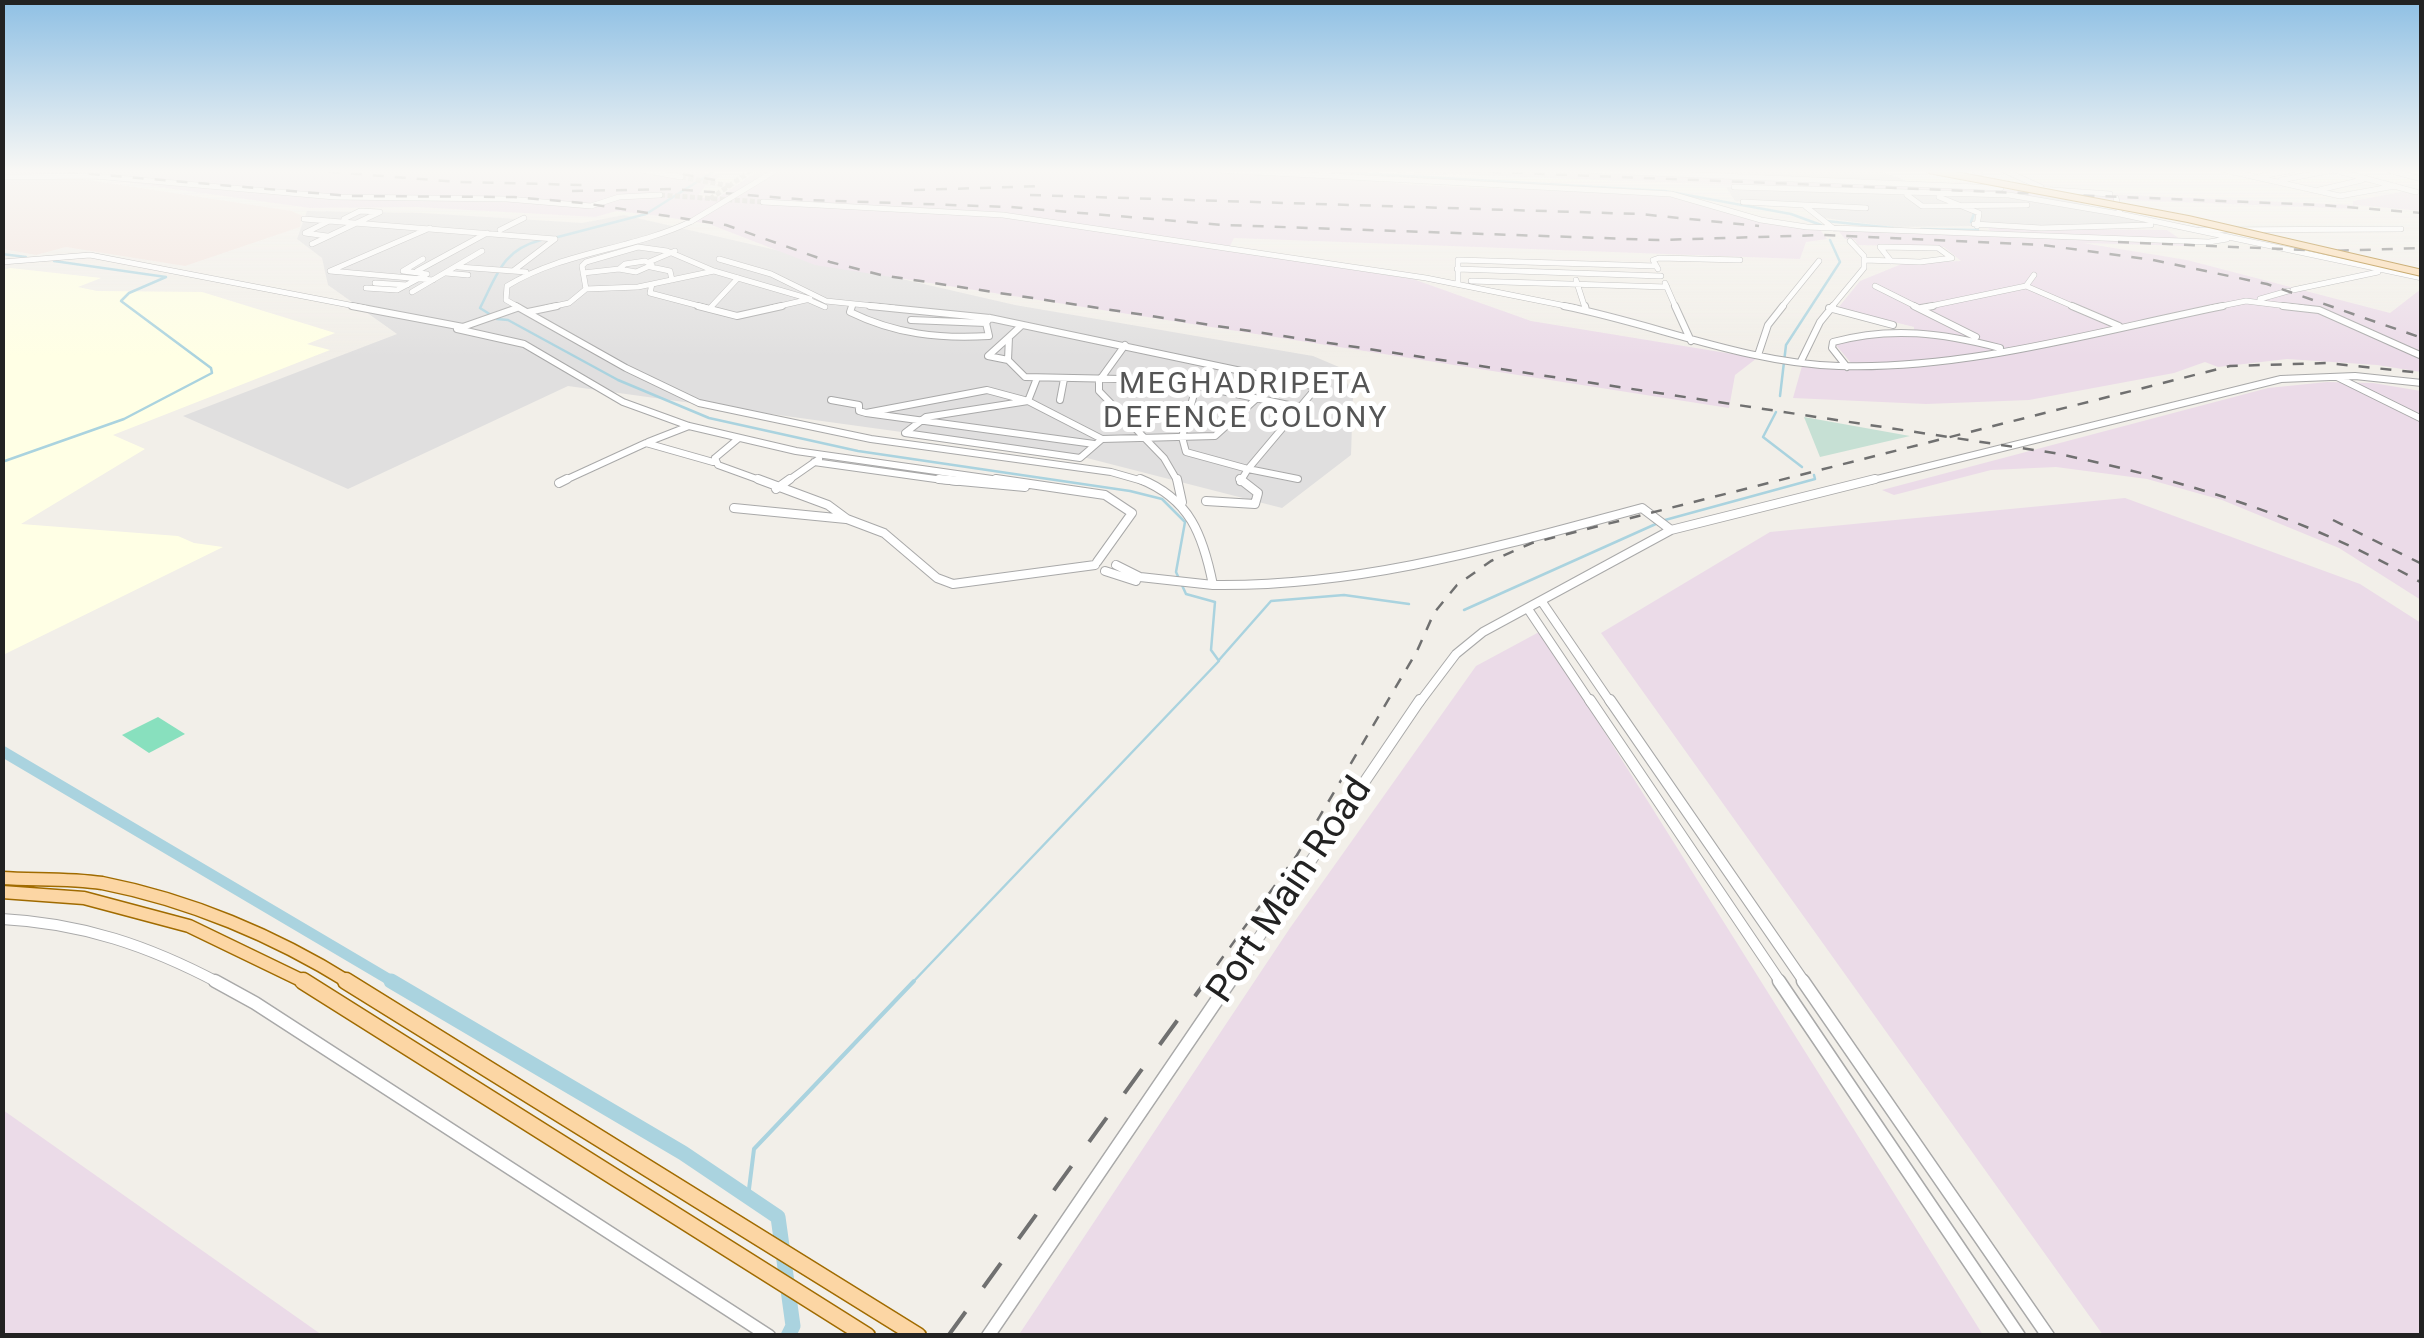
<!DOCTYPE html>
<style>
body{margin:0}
#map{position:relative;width:2424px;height:1338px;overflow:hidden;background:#f2efe9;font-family:Roboto,sans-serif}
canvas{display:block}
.frame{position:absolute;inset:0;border:5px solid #222;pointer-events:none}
</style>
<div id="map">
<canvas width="2424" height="1338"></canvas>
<div class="frame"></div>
</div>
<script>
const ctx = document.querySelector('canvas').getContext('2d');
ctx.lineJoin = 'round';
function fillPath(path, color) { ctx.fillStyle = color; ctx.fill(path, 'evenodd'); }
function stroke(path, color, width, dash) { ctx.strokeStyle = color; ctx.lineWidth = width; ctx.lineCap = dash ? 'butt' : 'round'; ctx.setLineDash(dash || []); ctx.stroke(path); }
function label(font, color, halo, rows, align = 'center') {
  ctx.font = font + ' Roboto,sans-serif'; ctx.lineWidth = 10; ctx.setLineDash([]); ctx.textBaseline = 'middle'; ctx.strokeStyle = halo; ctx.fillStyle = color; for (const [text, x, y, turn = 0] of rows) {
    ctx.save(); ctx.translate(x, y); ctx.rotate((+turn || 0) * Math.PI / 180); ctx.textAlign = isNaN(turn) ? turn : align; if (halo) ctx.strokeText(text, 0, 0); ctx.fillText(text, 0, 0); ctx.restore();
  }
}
fillPath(new Path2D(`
 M1615,170H1877L1912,183Z
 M1726,187L2056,196L2154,224L1893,227L1824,218L1803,207L1735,201Z
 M307,211L423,213L582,223L624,215L1015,305L1313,356L1339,367L1353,395L1351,455L1282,508L1083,457L568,386L348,489L183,416L397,334L328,285L322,258L297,239Z`), '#e0dfdf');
fillPath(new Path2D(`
 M2,170H687L721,176L705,186L698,196L713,201L759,170H1186L1318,175L1415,185L1668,195L1754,220L1819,228L1827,239L1806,242L1800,259L1234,238L1230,246L1003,216L1413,279L1531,321L1757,358L1735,375L1729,408L815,265L709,224L659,216L617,211L595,217L416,207L310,208L73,175L3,176Z
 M1344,170H1562L2353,205V201L2421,188L2422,211L2355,205L2357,209Z
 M1988,228L2167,230L2190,246L2083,243L2187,260L2390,313L2421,289V372L2377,365L2287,359L2218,367L2205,362L2174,373L2029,400L1926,404L1793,398L1802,366L1857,370L1835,344L1889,332L1914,331V327L1838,308L1860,281L1904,263L1961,261L1944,247L1858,245L1855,240L1845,239L1837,229L1991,232Z
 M2327,382L2373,383L2421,391V600L2339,548L2222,500L2147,479L2056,467L1991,470L1894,495L1882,490L2268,388Z
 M2125,498L2360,584L2421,623V1335H2103L1601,633L1770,532Z
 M1541,631L1983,1335L1018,1336L1290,928L1476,666Z
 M3,1110L322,1335H3Z`), '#ebdbe8');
fillPath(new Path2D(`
 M10,268L101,278L78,287L97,291L202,292L335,333L307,344L330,350L113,435L145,449L21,524L178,536L194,543L223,547L3,655V270Z`), '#ffffe5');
fillPath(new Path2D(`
 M69,177L292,211L302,216L300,227L185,266L66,247L36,255L3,249L2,178Z`), '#f3e3dd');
fillPath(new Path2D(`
 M1804,417L1910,436L1820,457Z`), '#c6e0d4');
fillPath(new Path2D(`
 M158,717L185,734L149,753L122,735Z`), '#88e0be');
stroke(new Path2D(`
 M1307,170L1665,191L1791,214L1821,225
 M1826,221L1893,228
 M1921,229L1978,230L1971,222L1975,211
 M554,238L646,214L716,170
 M2,254L26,257
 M491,315L480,308C497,275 502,250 541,240
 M497,319L508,320L618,380L709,418L858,451L1130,491L1162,499L1185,522L1176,572L1186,594L1215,602L1211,650L1219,661L912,983
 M1780,396L1786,345L1840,262L1830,240
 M1776,412L1763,437L1802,467
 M2,462L124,419L212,373L211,368L121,301L129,293L166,277L54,261
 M1665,520L1815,479L1814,475
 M1464,610L1658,523
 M1219,660L1271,601L1344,595L1409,604`), '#aad3df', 2.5);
stroke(new Path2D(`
 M748,1197L754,1149L914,981`), '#aad3df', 4);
stroke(new Path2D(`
 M2,751L395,983`), '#aad3df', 11);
stroke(new Path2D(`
 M391,981L683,1153L778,1217L793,1326L788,1336`), '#aad3df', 15);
stroke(new Path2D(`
 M681,177L730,186
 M660,195L763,202
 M710,199L752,170`), '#c8c6c1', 5, [5, 2.5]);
const minorFar4 = new Path2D(`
 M642,170L681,177
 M1217,170L1671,194L1761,220L1807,227L2209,242L2227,239
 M1582,170L2001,188
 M1973,170L1980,173
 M2003,170L2041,187
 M2224,170L2340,196L2395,186
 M2334,170L2416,192
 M2388,170L2422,179
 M2262,176L2292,170
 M2,177L94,176L335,197L507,199L591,206L619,197L660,195
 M2281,180L2334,170
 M755,183L776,170
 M1734,187L2009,195L2120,214
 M2039,189L2110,194
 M2319,190L2362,180
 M1907,195L1922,206L2027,205
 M1939,197L1979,213L1977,226
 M2116,198L2120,214L2422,278
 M763,202L1003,215L1426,278L1576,308
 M1743,202L1866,208
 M1805,206L1833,228
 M304,219L555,239
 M1974,224L2041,228L2151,225
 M430,228L330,271L433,280
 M500,230L524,218
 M2200,230L2401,229
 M327,236L305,233L329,221
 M312,244L380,212L360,211L344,219
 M638,247L667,251L714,271L638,287L586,289L582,266L586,262Z
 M719,259L771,274L826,301L894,308
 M1865,260L1920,262L1952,258L1938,248L1880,247L1891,261
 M645,261L652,265L636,272L619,269L625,264Z
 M2,262L90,255L365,308
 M649,262L675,251
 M459,267L513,271
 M651,267L670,271L672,280
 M1457,269L1661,276
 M1658,269L1653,260L1659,258L1740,260
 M417,271L487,233
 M714,271L810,299L771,308
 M526,272L513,271L555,239
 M446,273L468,275
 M583,273L619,269
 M2034,275L2026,286L2077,308
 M1576,280L1585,308
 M1471,281L1667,287
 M375,283L407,285
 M1458,283V260L1656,266
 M1665,283L1676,308
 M652,284L650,293L707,308
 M1875,286L1919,308
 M366,288L397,290L427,274L403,271L423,259
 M2293,290L2378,272
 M412,292L482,251
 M2260,299L2288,291
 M809,300L825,307
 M711,307L738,278
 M520,308L506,300L507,286C564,251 632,250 692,221
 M546,308L569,303L586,289
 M1781,308L1819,261
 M1831,308L1864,268V256L1850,241
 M1921,308L2026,286
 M2211,308L2246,301L2303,308`);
const minorFar3 = new Path2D(`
 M352,306L463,327
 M516,306L626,368L699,403L871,439L1111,472L1146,482
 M698,306L737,316L782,306
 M852,306L850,312C895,334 939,339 989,336L986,323L990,318
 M870,306L990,318L1317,387L1248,469L1298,479
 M1564,306C1655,324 1745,363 1839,366C1967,370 2098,331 2223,306
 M1585,306L1586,310
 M1675,306L1691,341
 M1914,306L1976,337
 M2072,306L2119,326
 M2283,306L2319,310L2422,356
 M1829,308L1893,325
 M1921,308L1933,306
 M528,312L557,306
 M911,320L986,323
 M1022,325L1009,337L1008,360L1025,377L1169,380L1303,408
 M457,329L524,344L623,402L689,426L796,451L1013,482
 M457,329L517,308
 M1125,345L1099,381V391L1164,458L1178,482
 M1758,355L1768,325L1783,306
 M1008,360L988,356L1009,337
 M1801,361L1820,322L1833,306
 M1847,367L1832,348L1833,342C1891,326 1943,333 2000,348
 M2337,377L2422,419
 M1037,378L1028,401L987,390L866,413L1094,444
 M1196,387L1182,437L1186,452L1248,469L1240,482
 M831,400L859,405V411L866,413
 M1060,400L1064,379
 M1028,401L1102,439L1080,458L905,433L926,417Z
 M1102,439L1215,436L1256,399
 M648,442L689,426
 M715,458L718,465L765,482
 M715,458L739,438
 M814,462L957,482
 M561,482L646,443L713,462
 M786,482L819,459
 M1865,482L2281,379L2355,376L2422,383`);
const minorFar2 = new Path2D(`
 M758,479L828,505L847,519L884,533L937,578L953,584L1095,565
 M939,479L1025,487
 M996,479L1105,495L1132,513L1097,562
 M1140,479C1190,499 1203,535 1213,585C1362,587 1500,546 1642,508L1671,530L1875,479
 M1177,479L1182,502
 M559,483L567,479
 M776,489L790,479
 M1206,501L1255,504L1258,493L1240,479
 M734,508L846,519
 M1116,565L1140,577L1213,585
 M1105,571L1136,581
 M1542,602L1611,703
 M1528,609L1591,703
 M1419,703L1456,654L1483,632L1671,530`);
const minorFar1 = new Path2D(`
 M1590,700L1781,983
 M1610,700L1805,983
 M2,919C82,923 149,946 219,983
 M1228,983L1420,700`);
const minor = new Path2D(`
 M215,981L255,1003L769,1336
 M1779,981L2019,1336
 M1803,981L2048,1336
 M988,1336L1230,981`);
const majorFar1 = new Path2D(`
 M2,878C34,880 70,878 102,883C189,900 275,936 350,983
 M2,892L84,898L189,926L307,983`);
const major = new Path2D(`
 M303,981L867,1336
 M346,981L918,1336`);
stroke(minorFar4, '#a9a9a9', 6);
stroke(minorFar3, '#a9a9a9', 8);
stroke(minorFar2, '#a9a9a9', 10);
stroke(minorFar1, '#a9a9a9', 12);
stroke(minor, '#a9a9a9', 15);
stroke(majorFar1, '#a06b00', 15);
stroke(major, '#a06b00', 19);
stroke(minorFar4, '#fff', 5);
stroke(minorFar3, '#fff', 6);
stroke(minorFar2, '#fff', 8);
stroke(minorFar1, '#fff', 10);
stroke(minor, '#fff', 12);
stroke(majorFar1, '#fcd6a4', 12);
stroke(major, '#fcd6a4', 16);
stroke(new Path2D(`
 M45,170L350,196L514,197L583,203L726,225L830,262L881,275L2054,453C2184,480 2306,517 2422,583
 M307,170L458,182L586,185
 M661,170L720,181
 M1446,170L2322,205L2422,213
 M914,190L1044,186
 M572,191L674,189L809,200L1010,207L1224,225L1659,240L1824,235L2043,245L2153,260L2267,284L2422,338
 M1030,195L1640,214L1759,226
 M2118,242L2329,251L2422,248
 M2333,520L2422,564
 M1204,983L1297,855L1417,651L1434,613L1457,585L1491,561L1532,543L2230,366L2327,363L2422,373`), '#707070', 2.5, [11, 11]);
stroke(new Path2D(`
 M948,1336L1206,981`), '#707070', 4, [30, 30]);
const minorBridge = new Path2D(`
 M692,221L755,183`);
const majorBridge = new Path2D(`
 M1929,170L2188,219L2422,273`);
stroke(minorBridge, '#a9a9a9', 6, []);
stroke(majorBridge, '#a06b00', 8, []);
stroke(minorBridge, '#fff', 5);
stroke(majorBridge, '#fcd6a4', 6);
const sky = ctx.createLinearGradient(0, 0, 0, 357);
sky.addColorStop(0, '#8fc0e4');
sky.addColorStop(0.48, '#f9f8f5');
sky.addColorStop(1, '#f9f8f500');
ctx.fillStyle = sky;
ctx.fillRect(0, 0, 2424, 357);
ctx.letterSpacing = '2.5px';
label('30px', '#555', '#fff', [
 ["MEGHADRIPETA",1246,385],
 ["DEFENCE COLONY",1246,419]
]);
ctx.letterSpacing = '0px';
label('38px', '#222', '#fff', [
 ["Port Main Road",1291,891,-56]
]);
</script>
